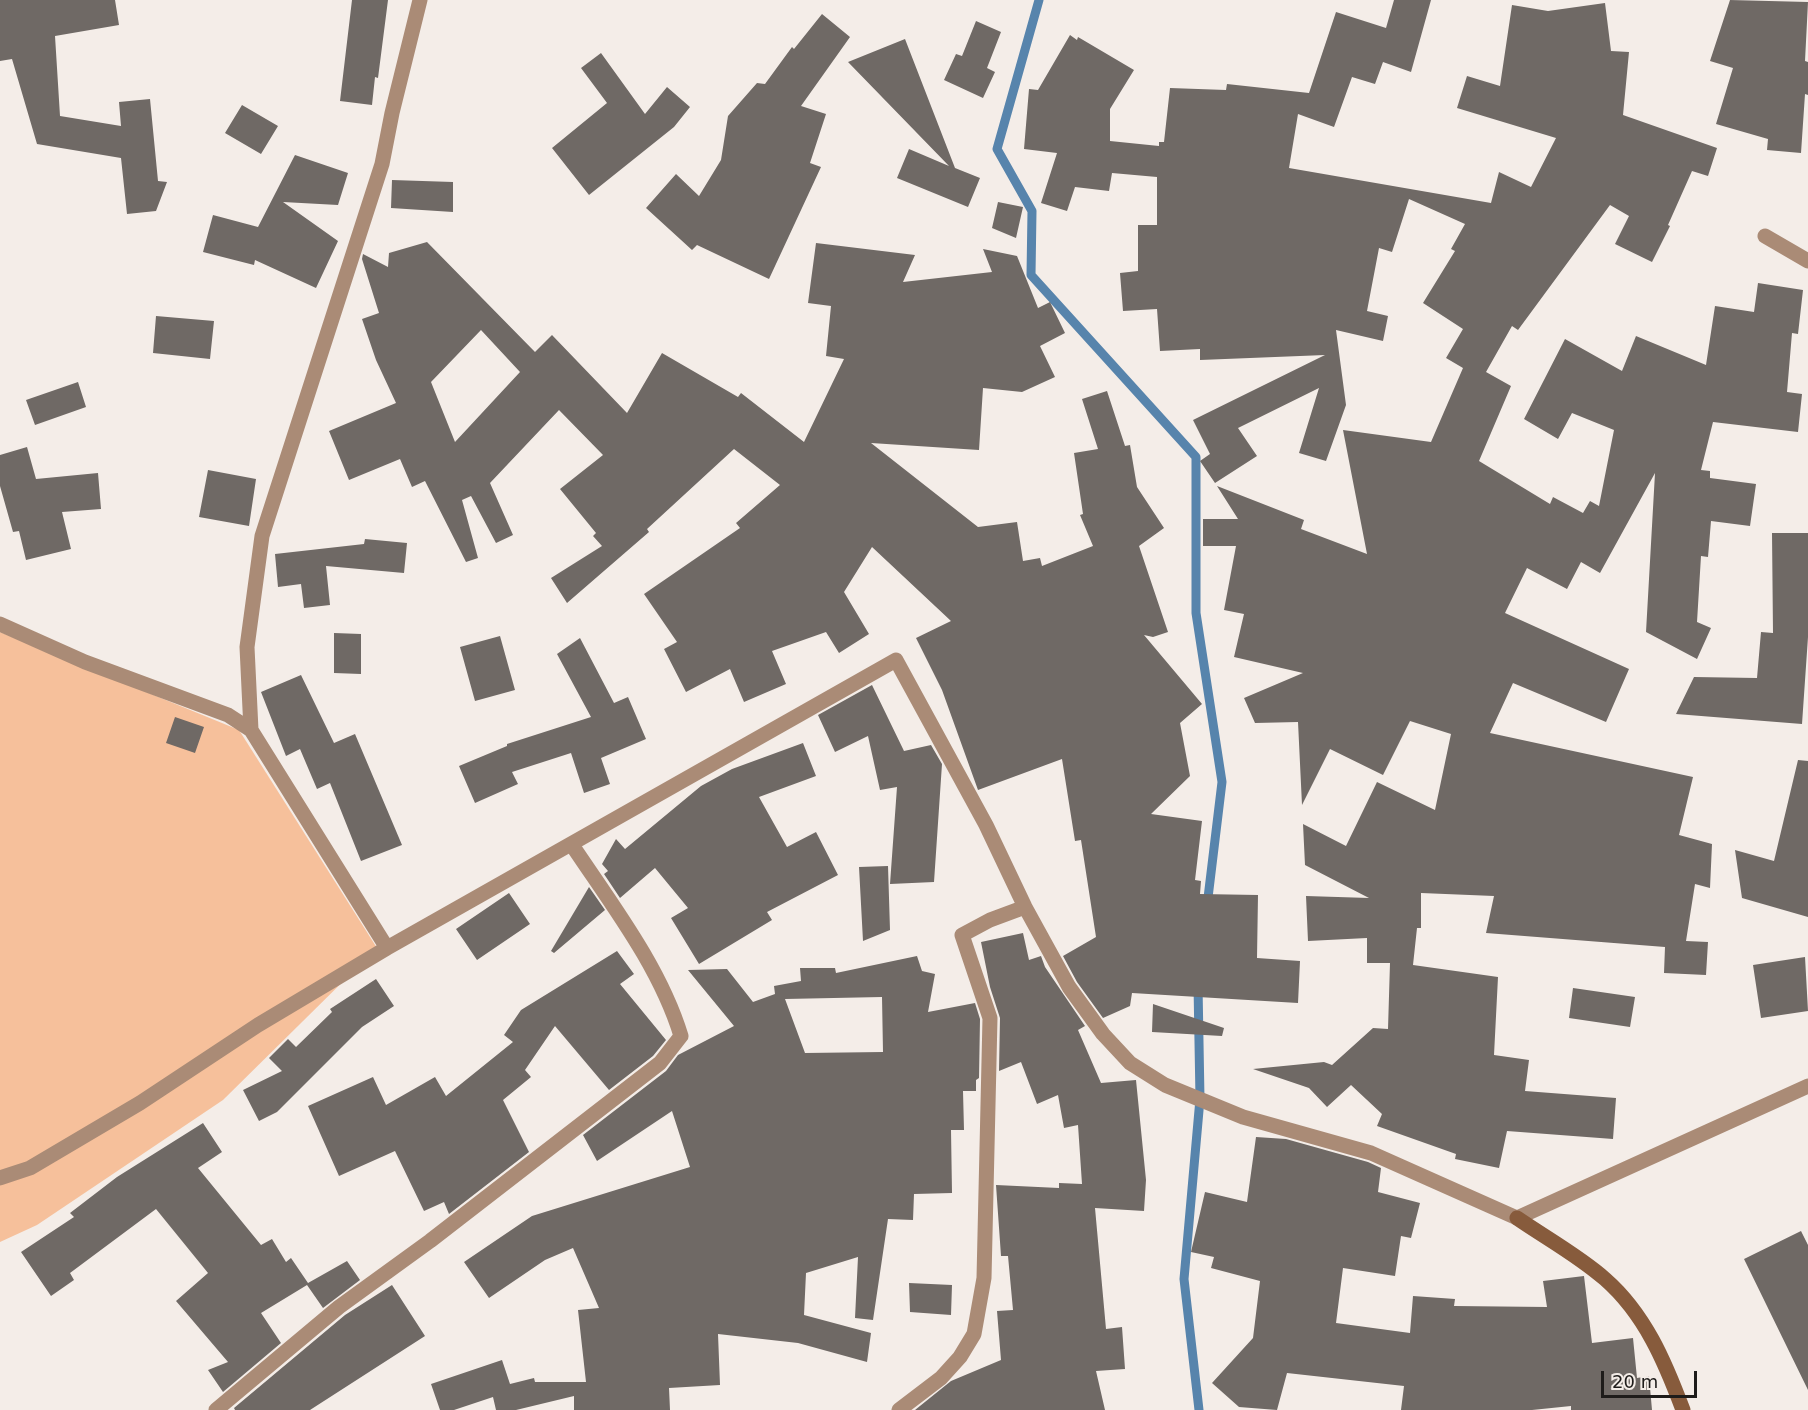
<!DOCTYPE html>
<style>
body{margin:0}
#map{position:relative;width:1808px;height:1410px;overflow:hidden;background:#f4ede8;font-family:"DejaVu Sans",sans-serif}
canvas{display:block}
.scale{position:absolute;left:1601px;top:1371px;width:96px;height:27px;box-sizing:border-box;border:3px solid #1e1c1a;border-top:0;padding-left:8px;font-size:18px;line-height:21px;white-space:nowrap;color:#1e1c1a;-webkit-text-stroke:4px #f4ede8;paint-order:stroke}
</style>
<div id="map">
<canvas width="1808" height="1410"></canvas>
<div class="scale">20 m</div>
</div>
<script>
const ctx = document.querySelector('canvas').getContext('2d');
ctx.lineJoin = 'round';
function fillPath(path, color) { ctx.fillStyle = color; ctx.fill(path, 'evenodd'); }
function stroke(path, color, width, dash) { ctx.strokeStyle = color; ctx.lineWidth = width; ctx.lineCap = dash ? 'butt' : 'round'; ctx.setLineDash(dash || []); ctx.stroke(path); }
fillPath(new Path2D(`
 M0,632L239,730L377,948L223,1100L37,1225L0,1242Z`), '#f6c09b');
stroke(new Path2D(`
 M1039,0L997,149L1032,211L1031,275L1196,457V613L1222,782L1207,906
 M1198,985L1200,1099L1184,1279L1199,1410`), '#5784ac', 9);
fillPath(new Path2D(`
 M0,0H115L119,25L55,36L60,116L121,126L119,102L150,99L158,181L167,182L156,211L127,214L121,158L37,144L12,59L0,61Z
 M352,0H388L378,78L375,77L372,105L340,101Z
 M1394,0H1431L1411,72L1383,62L1375,84L1352,77L1334,127L1298,114L1289,168L1491,203L1499,172L1531,187L1556,138L1457,108L1467,76L1500,86L1512,5L1548,11L1605,3L1611,51L1629,52L1623,115L1717,148L1708,176L1692,171L1668,225L1670,226L1652,262L1615,244L1629,216L1610,205L1518,330L1512,326L1486,372L1511,386L1479,461L1550,504L1553,497L1583,513L1590,501L1599,506L1614,430L1572,413L1558,439L1524,419L1565,339L1622,371L1636,336L1706,365L1715,306L1754,312L1758,283L1803,290L1798,334L1792,333L1787,392L1802,394L1798,432L1713,422L1701,470L1710,471V478L1756,484L1750,526L1711,521L1708,557L1701,556L1697,622L1711,628L1697,659L1646,632L1655,473L1600,573L1581,562L1567,589L1527,568L1505,613L1629,669L1606,722L1513,683L1490,733L1693,777L1679,835L1712,844L1710,888L1695,884L1686,941L1708,942L1706,975L1664,973L1665,947L1486,933L1494,896L1421,893V928H1417L1413,965L1498,977L1494,1055L1529,1060L1525,1091L1616,1098L1613,1139L1507,1131L1499,1168L1455,1159L1456,1154L1377,1126L1382,1114L1351,1085L1327,1107L1309,1088L1253,1069L1324,1062L1332,1065L1373,1028L1388,1029L1390,963H1367V938L1308,941L1306,896L1369,898L1305,865L1303,824L1346,846L1377,782L1435,810L1451,734L1410,721L1383,775L1330,749L1302,805L1298,722L1255,723L1244,698L1303,673L1234,657L1244,614L1224,610L1236,546H1203V519H1238L1217,486L1304,520L1301,529L1367,554L1343,430L1431,442L1463,368L1446,358L1463,329L1423,303L1455,251L1451,249L1465,224L1409,199L1392,252L1379,248L1367,311L1388,316L1383,341L1336,330L1346,405L1326,461L1299,453L1319,388L1238,428L1257,456L1215,483L1200,461L1210,454L1193,420L1325,355L1200,360V349L1160,351L1157,309L1123,311L1120,273L1138,271V225H1157V177L1112,173L1109,191L1075,187L1067,211L1041,203L1057,153L1024,149L1029,89L1038,90L1070,35L1077,40L1078,37L1134,70L1110,109V141L1159,146V142H1164L1170,88L1226,90L1227,84L1309,93L1336,12L1386,28Z
 M1730,0L1808,2L1805,61L1808,62V95L1805,94L1801,153L1767,150L1768,139L1716,124L1733,68L1710,61Z
 M822,14L850,37L801,106L826,114L810,163L821,167L769,279L697,245L692,250L646,208L676,174L699,196L721,160L728,116L757,83L765,84L792,47L794,49Z
 M976,21L1001,32L987,68L995,72L983,98L944,80L956,54L962,56Z
 M905,39L955,168L980,178L968,207L897,178L909,149L949,166L848,62Z
 M601,53L645,114L667,87L690,107L674,127L589,195L552,148L607,103L581,68Z
 M242,105L278,126L261,154L225,133Z
 M295,155L348,173L338,205L283,202L338,241L316,288L255,260L254,265L203,252L213,215L258,227Z
 M392,180L453,182V212L391,208Z
 M998,202L1023,207L1016,238L992,228Z
 M427,242L535,352L552,335L627,413L662,353L738,397L741,393L804,442L844,359L826,356L831,306L808,303L816,243L915,255L903,282L992,272L983,249L1017,256L1038,308L1050,302L1065,333L1040,346L1055,377L1022,392L983,388L979,450L871,443L978,527L1017,522L1023,561L1040,558L1042,566L1093,546L1080,515L1083,514L1074,453L1098,449L1082,399L1107,391L1125,446L1130,445L1137,487L1164,528L1139,546L1168,632L1153,637L1144,635L1202,704L1180,723L1190,776L1151,814L1202,821L1195,880L1201,881L1200,894L1258,895L1257,958L1300,961L1298,1003L1132,993L1130,1006L1103,1018L1077,982L1063,956L1096,937L1081,840L1075,841L1062,759L978,790L942,690L916,638L951,621L872,547L844,592L869,634L839,653L826,632L772,651L786,684L744,702L730,669L686,692L664,649L677,642L644,594L740,528L736,523L780,485L734,449L647,529L649,532L567,603L551,578L602,546L593,536L596,533L560,489L603,455L559,410L490,483L513,535L496,543L471,496L462,500L478,558L466,562L425,481L412,487L400,459L349,480L329,431L396,403L376,360L362,319L379,313L362,259L363,254L388,267L389,253ZM481,330L520,372L455,442L431,382Z
 M156,316L214,321L210,359L153,353Z
 M78,382L86,407L35,425L26,400Z
 M27,447L36,479L98,473L101,509L62,512L71,549L26,560L19,531L13,532L0,486V455Z
 M208,470L256,479L249,526L199,517Z
 M1772,533H1808V637L1802,724L1676,714L1694,677L1757,678L1761,632L1773,633Z
 M365,539L407,543L404,573L326,566L330,605L304,608L301,584L278,587L275,554L364,544Z
 M334,633L361,634V674L334,673Z
 M500,636L515,690L475,701L460,647Z
 M580,638L614,703L628,697L646,739L601,758L610,784L584,793L571,753L512,772L518,784L475,803L459,766L507,746V744L591,717L557,654Z
 M301,675L334,743L355,734L402,845L361,861L330,783L317,789L300,749L286,756L261,692Z
 M872,685L904,751L931,745L942,764L934,882L890,884L897,787L880,790L868,736L835,752L818,715Z
 M175,717L204,727L195,753L166,743Z
 M803,743L816,776L759,797L787,847L816,832L838,875L767,912L772,920L699,964L671,918L688,908L655,868L620,898L604,874L608,871L602,864L616,839L625,849L701,786L732,769Z
 M1798,760L1808,761V917L1742,898L1735,850L1774,861Z
 M888,866L890,930L863,941L859,867Z
 M589,887L605,910L554,953L551,951Z
 M509,893L530,924L477,960L456,929Z
 M1023,933L1029,960L1041,956L1045,967L1085,1026L1078,1030L1101,1083L1136,1080L1146,1180L1144,1211L1095,1208L1106,1329L1122,1327L1125,1369L1096,1371L1105,1410H915L951,1381L1001,1360L997,1311L1013,1310L1008,1256H1001L996,1185L1059,1188V1183L1082,1184L1078,1125L1064,1128L1058,1095L1037,1104L1021,1062L999,1071L1000,1018L990,987L981,942Z
 M617,951L634,974L620,984L666,1040L653,1056L609,1090L555,1026L525,1070L531,1077L503,1100L529,1152L449,1214L444,1202L424,1211L395,1151L339,1176L308,1106L373,1077L386,1105L435,1077L446,1096L513,1042L504,1035L521,1010Z
 M917,956L922,971L935,974L928,1012L975,1003L980,1019L979,1078L976,1080V1091H963L964,1130H951L952,1193L914,1194L913,1220L888,1219L873,1320L855,1318L858,1257L806,1273L804,1315L871,1333L867,1362L798,1343L718,1334L720,1385L669,1388L670,1410H574V1396L516,1410H496L493,1397L454,1410H440L431,1384L502,1360L510,1384L534,1378L535,1382H586L578,1310L599,1308L573,1248L545,1260L489,1298L464,1262L532,1216L690,1167L672,1111L597,1161L583,1135L666,1071L678,1055L734,1026L688,970L727,969L753,1002L775,994L774,986L801,981L800,968H835L836,973ZM882,997L883,1052L805,1053L785,999Z
 M1805,957L1808,1011L1761,1018L1753,965Z
 M376,979L394,1006L362,1027L277,1112L259,1121L243,1090L282,1071L269,1058L288,1039L296,1047L332,1012L330,1009Z
 M1573,988L1635,997L1630,1027L1569,1018Z
 M1153,1004L1224,1028L1222,1036L1152,1032Z
 M203,1123L222,1152L198,1168L261,1245L272,1239L286,1262L291,1258L308,1283L347,1261L360,1280L323,1308L307,1285L261,1313L281,1343L223,1392L208,1370L228,1362L176,1301L208,1273L156,1209L70,1273L74,1280L51,1296L21,1252L74,1217L70,1213L117,1177Z
 M1256,1137L1286,1139L1368,1162L1381,1168L1378,1192L1420,1203L1411,1238L1401,1236L1395,1276L1343,1268L1336,1323L1410,1333L1413,1296L1455,1299L1454,1306L1547,1307L1543,1281L1584,1276L1592,1343L1633,1338L1637,1378L1649,1376L1652,1410H1571V1406L1532,1410H1401L1404,1386L1287,1373L1277,1410L1239,1407L1212,1383L1253,1338L1260,1281L1211,1268L1214,1257L1191,1252L1205,1192L1247,1202Z
 M1801,1231L1808,1245V1390L1744,1259Z
 M909,1283L952,1285L951,1315L910,1312Z
 M392,1285L425,1336L310,1410H235L234,1408L345,1315Z`), '#6f6965');
stroke(new Path2D(`
 M1765,236L1808,261
 M0,624L85,662L228,715L251,730L387,948
 M251,730L247,647L262,536L382,164L392,113L420,0
 M0,1178L30,1168L140,1103L258,1025L387,948L896,660L986,825L1025,907L1069,987L1103,1034L1130,1063L1165,1085L1243,1117L1371,1153L1517,1218L1808,1086
 M216,1410L339,1307L430,1241L660,1063L681,1036C660,967 612,905 572,845
 M899,1410L941,1378L960,1357L974,1334L984,1278L990,1018L962,935L990,920L1025,907`), '#aa8b76', 15);
stroke(new Path2D(`
 M1517,1218C1546,1238 1579,1256 1605,1279C1645,1314 1665,1362 1683,1410`), '#875b3c', 15);
</script>
